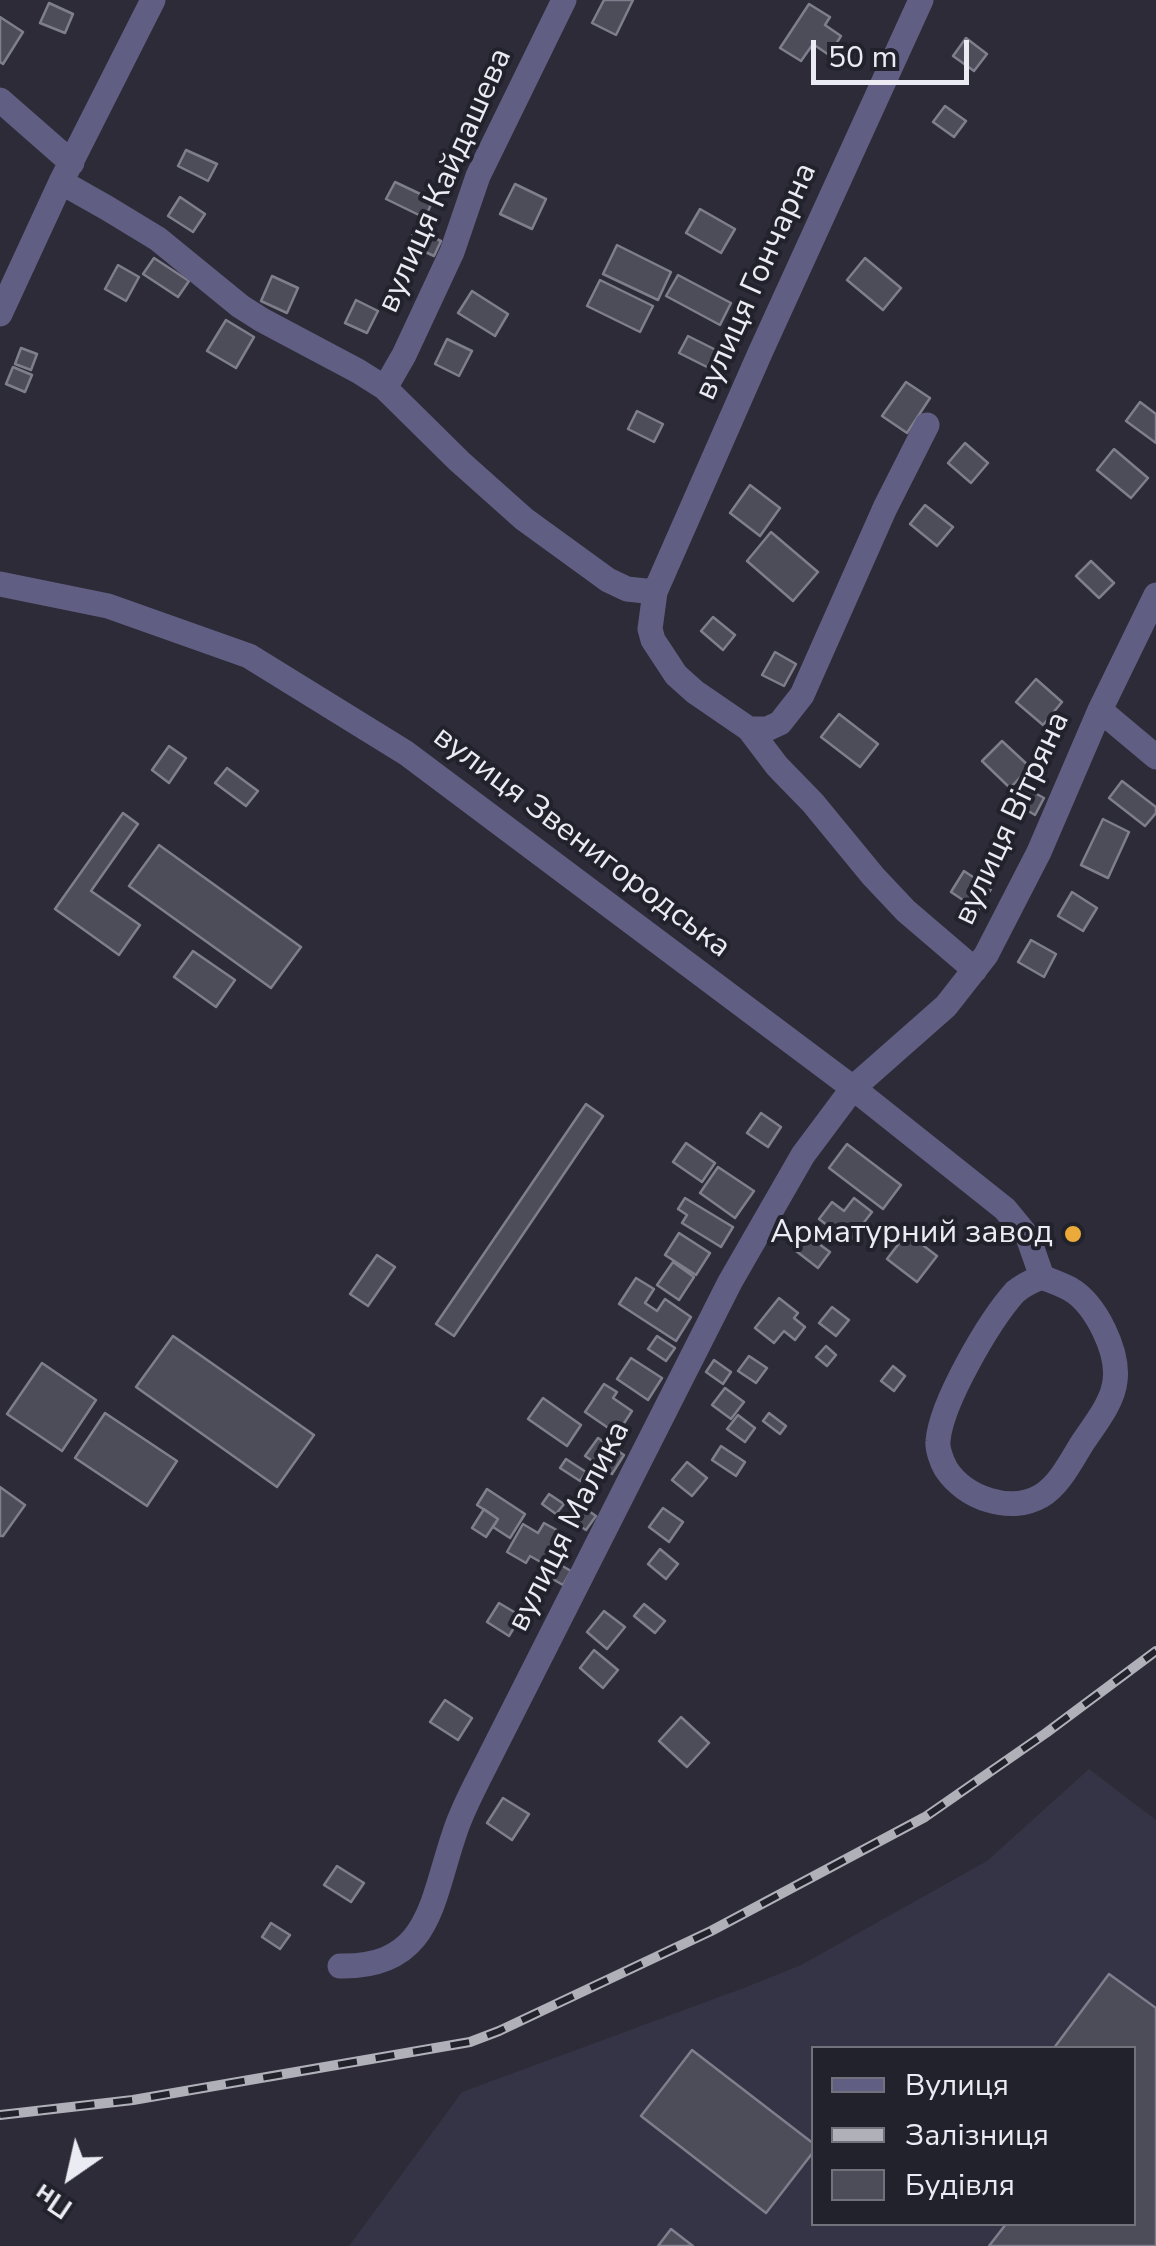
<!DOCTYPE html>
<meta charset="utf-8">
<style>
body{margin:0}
#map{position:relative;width:1156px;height:2246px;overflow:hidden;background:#2c2b37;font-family:"Nunito Sans",sans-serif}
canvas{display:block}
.legend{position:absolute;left:811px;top:2046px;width:325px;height:180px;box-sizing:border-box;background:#22222d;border:2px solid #72727c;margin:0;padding:12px 18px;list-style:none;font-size:30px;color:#ebebf3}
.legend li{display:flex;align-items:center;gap:20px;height:50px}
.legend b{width:50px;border:2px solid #72727c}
.north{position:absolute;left:20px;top:2126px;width:100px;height:100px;-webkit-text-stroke:8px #22222d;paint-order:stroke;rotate:214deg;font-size:28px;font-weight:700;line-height:40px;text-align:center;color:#ebebf3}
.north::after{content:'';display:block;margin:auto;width:35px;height:45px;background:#ebebf3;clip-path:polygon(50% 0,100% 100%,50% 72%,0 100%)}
.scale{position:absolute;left:811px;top:40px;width:158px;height:45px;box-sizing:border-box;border:5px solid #ebebf3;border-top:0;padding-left:12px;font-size:30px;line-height:35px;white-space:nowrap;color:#ebebf3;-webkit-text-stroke:8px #22222d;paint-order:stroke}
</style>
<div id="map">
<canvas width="1156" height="2246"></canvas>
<ul class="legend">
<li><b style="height:12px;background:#605e82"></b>Вулиця</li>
<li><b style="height:12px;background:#b0b0b9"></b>Залізниця</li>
<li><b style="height:28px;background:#4d4d5a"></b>Будівля</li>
</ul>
<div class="north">Пн</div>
<div class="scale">50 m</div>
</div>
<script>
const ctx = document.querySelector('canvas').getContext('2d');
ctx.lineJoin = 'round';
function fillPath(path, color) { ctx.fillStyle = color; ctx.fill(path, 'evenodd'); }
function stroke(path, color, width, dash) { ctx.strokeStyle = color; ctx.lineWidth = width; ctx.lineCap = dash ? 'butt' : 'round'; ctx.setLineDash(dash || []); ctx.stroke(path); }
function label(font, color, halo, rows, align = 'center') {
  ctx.font = font + ' "Nunito Sans",sans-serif'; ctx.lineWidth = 8; ctx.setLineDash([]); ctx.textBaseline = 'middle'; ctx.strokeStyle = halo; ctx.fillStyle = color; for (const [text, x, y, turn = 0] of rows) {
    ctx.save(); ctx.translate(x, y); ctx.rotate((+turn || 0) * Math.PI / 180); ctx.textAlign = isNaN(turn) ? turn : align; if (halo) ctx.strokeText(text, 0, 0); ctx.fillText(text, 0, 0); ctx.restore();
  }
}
fillPath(new Path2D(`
 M1089,1769L1156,1820V2246H349L462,2092L749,1986L801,1965L987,1861ZM814,2048H1134V2224H814Z`), '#353446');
const building = new Path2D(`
 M604,0H633L616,35L592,23Z
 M49,3L73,14L65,33L40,23Z
 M809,4L830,17L825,25L841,36L829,55L813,44L801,61L780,48Z
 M0,17L23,32L3,64L0,62Z
 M966,38L987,54L974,71L953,56Z
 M945,106L966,121L954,137L933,122Z
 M186,150L217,164L208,181L178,166Z
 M395,182L433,200L425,218L386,199Z
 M515,184L546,199L532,229L500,214Z
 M180,197L205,214L193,232L168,216Z
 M700,209L735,229L721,253L686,233Z
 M415,229L441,241L434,256L408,244Z
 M617,245L671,272L658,300L603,274Z
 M154,258L189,281L178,297L143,274Z
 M865,258L901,288L883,310L847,280Z
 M118,265L139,277L126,301L105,289Z
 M678,275L731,303L720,325L666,296Z
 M272,276L298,288L287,313L261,301Z
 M600,280L653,306L640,332L587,306Z
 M472,291L508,314L495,336L458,313Z
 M356,300L378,311L367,333L345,323Z
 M226,320L254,337L236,368L207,351Z
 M688,336L716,350L707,367L679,353Z
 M447,339L472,351L459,376L435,364Z
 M21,348L37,354L31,370L15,364Z
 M13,367L32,375L25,392L6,384Z
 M906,382L930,398L907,433L882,416Z
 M1140,402L1156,414V443L1126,421Z
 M637,411L663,424L654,442L628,429Z
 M965,443L988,463L971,483L948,463Z
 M1114,449L1148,478L1131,498L1097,470Z
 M750,485L780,508L760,536L730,513Z
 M925,505L953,527L937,546L910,524Z
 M771,532L818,572L793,601L747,561Z
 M1091,561L1114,583L1099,598L1076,576Z
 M713,617L735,635L723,650L701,631Z
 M775,652L796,664L784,686L762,675Z
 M1036,679L1062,702L1043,725L1016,702Z
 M839,714L878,744L860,767L821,737Z
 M1002,741L1030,767L1010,788L982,761Z
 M169,746L186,758L169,783L152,770Z
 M227,768L258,791L246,806L215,783Z
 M1122,781L1156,807V813L1145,826L1109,798Z
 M1024,787L1044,798L1035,815L1015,803Z
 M123,813L138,824L91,891L140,925L119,955L55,909Z
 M1103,819L1129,832L1108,878L1081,865Z
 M159,845L301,947L271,988L129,886Z
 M964,871L991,889L978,910L951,892Z
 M1072,892L1097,908L1083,931L1058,916Z
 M1031,940L1056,954L1044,977L1018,962Z
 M193,951L235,980L216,1007L174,977Z
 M586,1104L603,1116L454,1336L436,1324Z
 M761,1113L781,1127L768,1147L747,1133Z
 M686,1143L715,1163L702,1182L673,1162Z
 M847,1144L901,1185L883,1209L829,1168Z
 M718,1167L754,1191L735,1218L700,1193Z
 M685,1198L733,1227L721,1247L682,1223L687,1215L678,1209Z
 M854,1198L872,1212L849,1242L819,1219L832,1202L844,1211Z
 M679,1233L710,1253L696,1275L665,1255Z
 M907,1233L937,1256L917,1282L887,1259Z
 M808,1236L830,1252L818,1268L796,1251Z
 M377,1255L395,1267L368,1306L350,1294Z
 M673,1262L694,1277L679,1300L657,1285Z
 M636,1278L654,1289L645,1303L657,1311L665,1299L691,1317L676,1341L619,1304Z
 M779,1298L798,1313L794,1318L805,1327L795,1340L784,1331L774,1343L755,1328Z
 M832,1307L849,1320L836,1336L819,1323Z
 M173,1336L314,1435L277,1487L136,1387Z
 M657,1336L675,1348L666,1361L648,1349Z
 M826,1346L836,1355L827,1366L816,1357Z
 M749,1356L767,1368L756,1383L738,1371Z
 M631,1358L662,1378L648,1400L617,1379Z
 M714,1360L731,1372L723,1384L706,1372Z
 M42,1363L96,1400L62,1451L7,1414Z
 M893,1366L905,1376L894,1391L881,1381Z
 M604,1384L617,1392L613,1398L632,1411L617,1434L585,1412Z
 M725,1388L744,1402L731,1419L712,1405Z
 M543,1398L581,1425L567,1446L528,1419Z
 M105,1413L177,1461L147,1506L75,1458Z
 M769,1413L786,1426L780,1434L763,1421Z
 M738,1415L755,1428L745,1442L727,1429Z
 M598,1438L624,1455L612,1474L585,1456Z
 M721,1446L745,1462L736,1476L712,1460Z
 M566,1459L586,1472L580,1481L560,1468Z
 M687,1462L707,1478L692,1496L672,1480Z
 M0,1487L25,1505L3,1536H0Z
 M487,1489L525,1514L510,1538L493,1527L498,1519L477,1505Z
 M549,1494L564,1504L556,1514L542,1504Z
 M577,1503L596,1516L586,1530L567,1518Z
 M663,1508L683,1522L669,1542L649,1527Z
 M484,1509L498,1519L486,1537L472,1528Z
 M544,1523L564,1534L546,1565L530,1556L526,1563L507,1552L523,1524L538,1533Z
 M660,1549L678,1564L666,1579L648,1564Z
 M552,1560L571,1571L563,1585L544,1574Z
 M499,1603L521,1616L509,1636L487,1622Z
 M644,1604L665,1621L655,1633L634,1616Z
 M604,1611L625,1627L607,1649L587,1632Z
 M594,1650L618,1670L603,1688L580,1668Z
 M445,1700L472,1718L458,1740L430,1722Z
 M681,1717L709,1743L687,1767L659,1741Z
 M503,1798L529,1814L512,1840L487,1823Z
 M337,1866L364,1883L351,1902L324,1885Z
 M271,1923L290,1935L280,1949L262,1937Z
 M1109,1974L1156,2008V2246H989L1006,2224H1134V2048H1054Z
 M692,2050L814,2144V2151L766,2213L641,2116Z
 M671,2229L693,2246H658Z`);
fillPath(building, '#4d4d5a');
stroke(building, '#7e7e8c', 2.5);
stroke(new Path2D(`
 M0,100L72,163
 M61,182L107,208L158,239L240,306L262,320L358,371L385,388L459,461L524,519L608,580L627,589L655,592L650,629L653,640L676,675L695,692L749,729L777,766L813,803L873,876L906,911L975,970
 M0,314L61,182L153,0
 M385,388L404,355L452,252L478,176L564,0
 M0,584L108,606L249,656L406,753L853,1088L1005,1209L1028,1237L1042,1277
 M655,592L760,353L921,0
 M1100,710L1156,757
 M749,729H767L780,723L802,695L885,508L927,425
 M1042,1277C1051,1281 1061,1284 1070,1289C1096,1304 1119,1352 1115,1381C1113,1402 1095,1424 1083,1442C1072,1459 1060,1485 1041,1496C1010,1514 965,1498 946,1469C942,1462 937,1449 938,1441C941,1403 989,1321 1015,1292C1023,1285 1032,1281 1042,1277Z
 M340,1966C430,1968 431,1902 454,1835C460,1815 470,1796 479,1778L730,1282L803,1155L853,1088L946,1006L986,955L1039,852L1100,710L1156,595`), '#605e82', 25);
const rail = new Path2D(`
 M0,2115L133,2100L470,2042L499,2031L711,1931L925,1817L1046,1733L1156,1651`);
stroke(rail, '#b0b0b9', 10);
stroke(rail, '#22222d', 6, [19]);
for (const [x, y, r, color] of [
 [1073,1234,10,"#ebaa39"]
]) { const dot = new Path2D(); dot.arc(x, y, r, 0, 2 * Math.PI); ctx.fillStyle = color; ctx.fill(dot); stroke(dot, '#22222d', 4); }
label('32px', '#ebebf3', '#22222d', [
 ["вулиця Кайдашева",446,181,-66],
 ["вулиця Гончарна",757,282,-66],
 ["вулиця Вітряна",1013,819,-65],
 ["вулиця Звенигородська",581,843,37],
 ["вулиця Малика",570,1527,-63]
]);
label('32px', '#ebebf3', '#22222d', [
 ["Арматурний завод",1053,1234]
], 'right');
</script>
